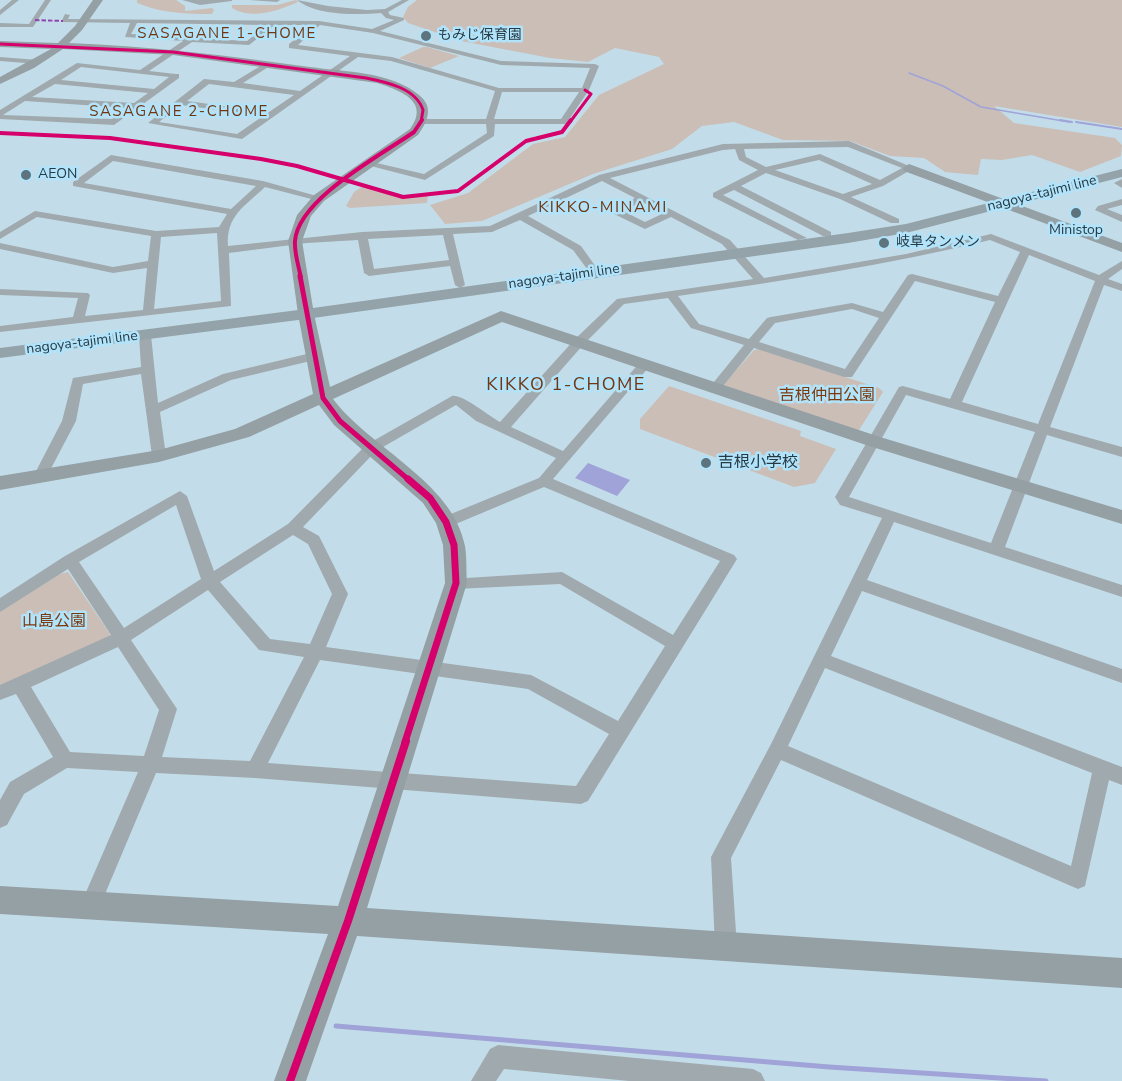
<!DOCTYPE html>
<meta charset="utf-8">
<style>
body{margin:0}
canvas{display:block;background:#c2dde9}
</style>
<canvas width="1122" height="1081"></canvas>
<script>
const ctx = document.querySelector('canvas').getContext('2d');
ctx.lineJoin = 'round';
function fillPath(path, color) { ctx.fillStyle = color; ctx.fill(path, 'evenodd'); }
function stroke(path, color, width, dash) { ctx.strokeStyle = color; ctx.lineWidth = width; ctx.lineCap = dash ? 'butt' : 'round'; ctx.setLineDash(dash || []); ctx.stroke(path); }
function label(font, color, halo, rows, align = 'center') {
  ctx.font = font + ' "Nunito Sans","Noto Sans JP",sans-serif'; ctx.lineWidth = 5; ctx.setLineDash([]); ctx.textBaseline = 'middle'; ctx.strokeStyle = halo; ctx.fillStyle = color; for (const [text, x, y, turn = 0] of rows) {
    ctx.save(); ctx.translate(x, y); ctx.rotate((+turn || 0) * Math.PI / 180); ctx.textAlign = isNaN(turn) ? turn : align; if (halo) ctx.strokeText(text, 0, 0); ctx.fillText(text, 0, 0); ctx.restore();
  }
}
fillPath(new Path2D(`
 M137,0H176L185,6V11L212,8L214,10L212,14C187,14 160,13 137,3Z
 M296,0L298,2C278,11 252,20 232,8V5H277Z
 M417,0H1122V127L994,106L1014,123L1115,138L1122,145L1121,156L1080,172L1032,155L1002,160L981,159L978,175L945,172L924,158L890,156L850,141L783,140L734,122L702,126L672,149L593,174L482,221L445,224L430,205L468,193L533,144L565,137L599,95L664,64L659,57L615,48L588,62L550,58L461,41L408,23L403,17L408,7Z
 M423,47H427L459,56L430,68L399,58Z
 M363,186L403,197L428,194L427,203L350,208L346,206L354,192Z
 M759,349L879,388L883,392L859,430H853L725,387L724,384L754,350Z
 M669,386L801,431L800,436L836,449L815,483L794,487L640,429V419Z
 M68,572L110,634L109,639L0,689V611L60,574Z`), '#cbbeb6');
fillPath(new Path2D(`
 M588,463L630,480L617,496L575,478Z`), '#a0a3d8');
stroke(new Path2D(`
 M909,73L943,86L981,107L1069,122`), '#a0a3d8', 1.5);
stroke(new Path2D(`
 M1060,120L1072,122
 M1076,122L1122,129`), '#a0a3d8', 2);
stroke(new Path2D(`
 M336,1026L829,1067L1046,1081`), '#a0a3d8', 5);
fillPath(new Path2D(`
 M12,0H19L0,15V10Z
 M45,0H51L33,27H0V23L29,24Z
 M182,0H232V1L200,5Z
 M249,0H280L277,2Z
 M297,0L328,6L367,10L385,9L402,0H409L388,12L390,15L404,18V20L380,31L501,61L595,64L599,66L589,90L566,124H495L494,136L425,180L363,164L368,161L424,174L487,133L486,124H423L420,123V119H486L495,91L391,61L358,57L242,139L148,123L204,79L234,82L267,62L271,64L270,66L243,83L300,91L350,56L289,48V44L313,25H275L249,45L192,42L149,71L176,74H179V78L114,125L0,119V110L77,63L140,70L183,41L125,37L130,23L61,22L65,14L70,15L68,19L319,21L372,29L394,20L386,18L381,13C357,15 317,16 297,0ZM137,23L267,25L247,41L131,34ZM320,25L373,33L501,65L590,68L582,88H499L392,57L298,45ZM81,67L169,77L154,89L61,80ZM55,84L148,93L134,103L32,97ZM209,84L294,95L269,112L187,101ZM502,92H579L561,119H494ZM25,101L128,108L112,119L3,115ZM181,105L263,116L237,134L159,122Z
 M0,57L38,60L42,62L38,64L0,61Z
 M849,141L914,168L883,186L851,197L899,219V223H891L840,199L766,173L741,186L831,232V236H823L734,190L723,195L807,238L798,240L713,197V193L758,170L739,160L735,149L723,150L610,178L730,240L764,278L906,254L991,234L1099,275L1122,261V269L1108,279L1122,284V291L1104,285L1050,427L1122,447V457L1047,435L1005,547L1122,585V597L894,522L867,580L1122,669V683L862,591L831,656L1122,767V785L1109,780L1085,886L1078,889L1071,886L781,760L731,858L737,947L734,955L726,958L718,955L715,947L711,857L771,744L882,518L840,505L835,497L899,387L903,386L950,399L995,302L915,281L852,377H844L754,348L719,391L715,392L709,388L744,345L691,328L668,298L624,304L583,345L511,427L563,451L641,361H649V367L553,479L734,555L737,559L588,801L581,804L255,778L156,773L97,913L90,916L83,913L80,906L138,772L67,768L24,794L7,825L0,828V800L10,782L53,757L16,694L0,700V685L111,635L68,569L0,612V598L65,556L180,491L187,496L214,571L288,524L366,445L452,396C463,394 488,416 500,422L575,339L617,299L753,279L722,244L671,217L645,229L612,213V209L635,198L602,181L528,216L581,246L596,267L595,269H587L573,250L520,220L492,232L453,234L465,285L460,288L455,285L450,266L369,276L364,273L358,240L307,243L229,253L231,306L0,332V326L73,317L78,298L0,295V289L88,293L90,295L85,316L143,310L147,268L113,273L0,249V243L113,267L148,261L151,236L37,217L0,239V232L35,211L156,231L219,227L227,214L73,186V182L111,155L263,181L324,198L319,201L265,187C244,207 226,216 228,246L362,232L490,226L599,175L723,144ZM848,147L902,168L880,180L820,154L766,167L746,157L744,149ZM819,160L872,184L843,194L775,170ZM113,161L256,186L231,209L84,183ZM642,202L664,213L645,222L623,211ZM217,233L221,301L154,309L161,237ZM443,235L449,260L374,269L368,239ZM990,240L1020,252L998,296L912,274L908,275L883,312L852,303L771,317L767,318L749,339L699,324L678,296C783,281 887,265 990,240ZM1029,255L1095,281L1038,424L962,402ZM852,309L879,318L845,369L759,342L775,323ZM906,395L1035,432L991,543L849,497ZM456,405L476,421L556,458L539,478L441,518L439,522L441,526H451L544,487L720,561L673,635L562,572L450,579L448,583L450,587L456,589L560,584L665,646L618,721L531,675L326,647L348,594L319,536L303,527L376,451ZM176,505L201,579L124,628L79,562ZM293,535L308,544L332,594L310,644L270,639L220,582ZM208,590L259,650L304,657L250,761L162,757L177,709L131,640ZM118,647L159,710L144,756L70,752L31,687ZM320,660L528,689L609,734L576,786L268,763ZM825,668L1092,773L1071,866L788,746Z
 M1122,179V188L1114,183Z
 M1122,199V205L1107,209L1122,215V222L1095,210L1098,206Z
 M145,331L151,335L158,403L223,374L315,352L321,356L319,359L231,380L160,412L166,456L159,461L152,456L141,374L83,384L76,421L46,478H36L34,475L62,421L73,378L141,367L139,335Z
 M498,1045L753,1069L761,1073L765,1081H629L504,1069L496,1081H471L490,1049Z`), '#a0aaae');
fillPath(new Path2D(`
 M93,0H103L82,30L69,43C150,46 230,56 310,67C345,72 390,71 419,95C434,107 428,121 418,135L324,201L311,216L302,241L314,314L330,387L501,311L880,437L1122,510V524L866,445L502,322L333,399C370,448 453,482 465,546C467,558 466,571 467,583L367,908L1122,958V988L357,936L306,1081H274L328,934L0,914V886L338,906L445,583L443,545L436,523L423,503L334,425L319,405L249,437L159,462L0,490V476L159,450L235,429L313,394L298,314L288,241L297,215L314,195L410,129C431,101 399,90 377,83L173,55L63,49L34,68L0,84V77L51,49L0,47V41L58,43L75,26Z
 M909,164L1122,243V252L904,171L903,168Z`), '#95a0a5');
fillPath(new Path2D(`
 M1122,169V177L906,233L848,243L306,319L0,358V348L306,309L848,233L906,224Z`), '#94a3a9');
stroke(new Path2D(`
 M35,20L63,21`), '#8e44ad', 2, [4.5, 2]);
stroke(new Path2D(`
 M0,44L173,52L366,78C386,82 416,88 423,110L421,122
 M570,122L591,94L585,90`), '#d6006c', 3);
stroke(new Path2D(`
 M0,133L110,138L261,159L297,166L403,197L458,191L526,141L562,132L571,120
 M301,278C299,267 294,253 295,241C298,199 381,155 414,132L422,120`), '#d6006c', 4);
stroke(new Path2D(`
 M300,276L323,398L340,421L409,480`), '#d6006c', 5);
stroke(new Path2D(`
 M405,742L456,583L454,545L446,522L430,498L408,479`), '#d6006c', 7);
stroke(new Path2D(`
 M290,1081L348,921L406,741`), '#d6006c', 8);
for (const [x, y, r, color] of [
 [426,36,6,"#5d737e"],
 [26,175,6,"#5d737e"],
 [1076,213,6,"#5d737e"],
 [884,243,6,"#5d737e"],
 [706,463,6,"#5d737e"]
]) { const dot = new Path2D(); dot.arc(x, y, r, 0, 2 * Math.PI); ctx.fillStyle = color; ctx.fill(dot); stroke(dot, '#b1e3fa', 2); }
label('14px', '#273a44', '#b1e3fa', [
 ["もみじ保育園",438,36],
 ["AEON",38,175],
 ["Ministop",1076,231,"center"],
 ["岐阜タンメン",896,243]
], 'left');
label('14px', '#273a44', '#b1e3fa', [
 ["nagoya-tajimi line",1042,194,-14],
 ["nagoya-tajimi line",564,277,-8],
 ["nagoya-tajimi line",82,343,-7]
]);
ctx.letterSpacing = '1.5px';
label('15px', '#73350f', '#b1e3fa', [
 ["SASAGANE 1-CHOME",227,34],
 ["SASAGANE 2-CHOME",179,112]
]);
ctx.letterSpacing = '0px';
ctx.letterSpacing = '1.5px';
label('16px', '#73350f', '#b1e3fa', [
 ["KIKKO-MINAMI",603,208]
]);
ctx.letterSpacing = '0px';
label('16px', '#7c390d', '#b1e3fa', [
 ["吉根仲田公園",827,396],
 ["山島公園",54,622]
]);
label('16px', '#273a44', '#b1e3fa', [
 ["吉根小学校",718,463]
], 'left');
ctx.letterSpacing = '1.5px';
label('18px', '#73350f', '#b1e3fa', [
 ["KIKKO 1-CHOME",566,386]
]);
ctx.letterSpacing = '0px';
</script>
